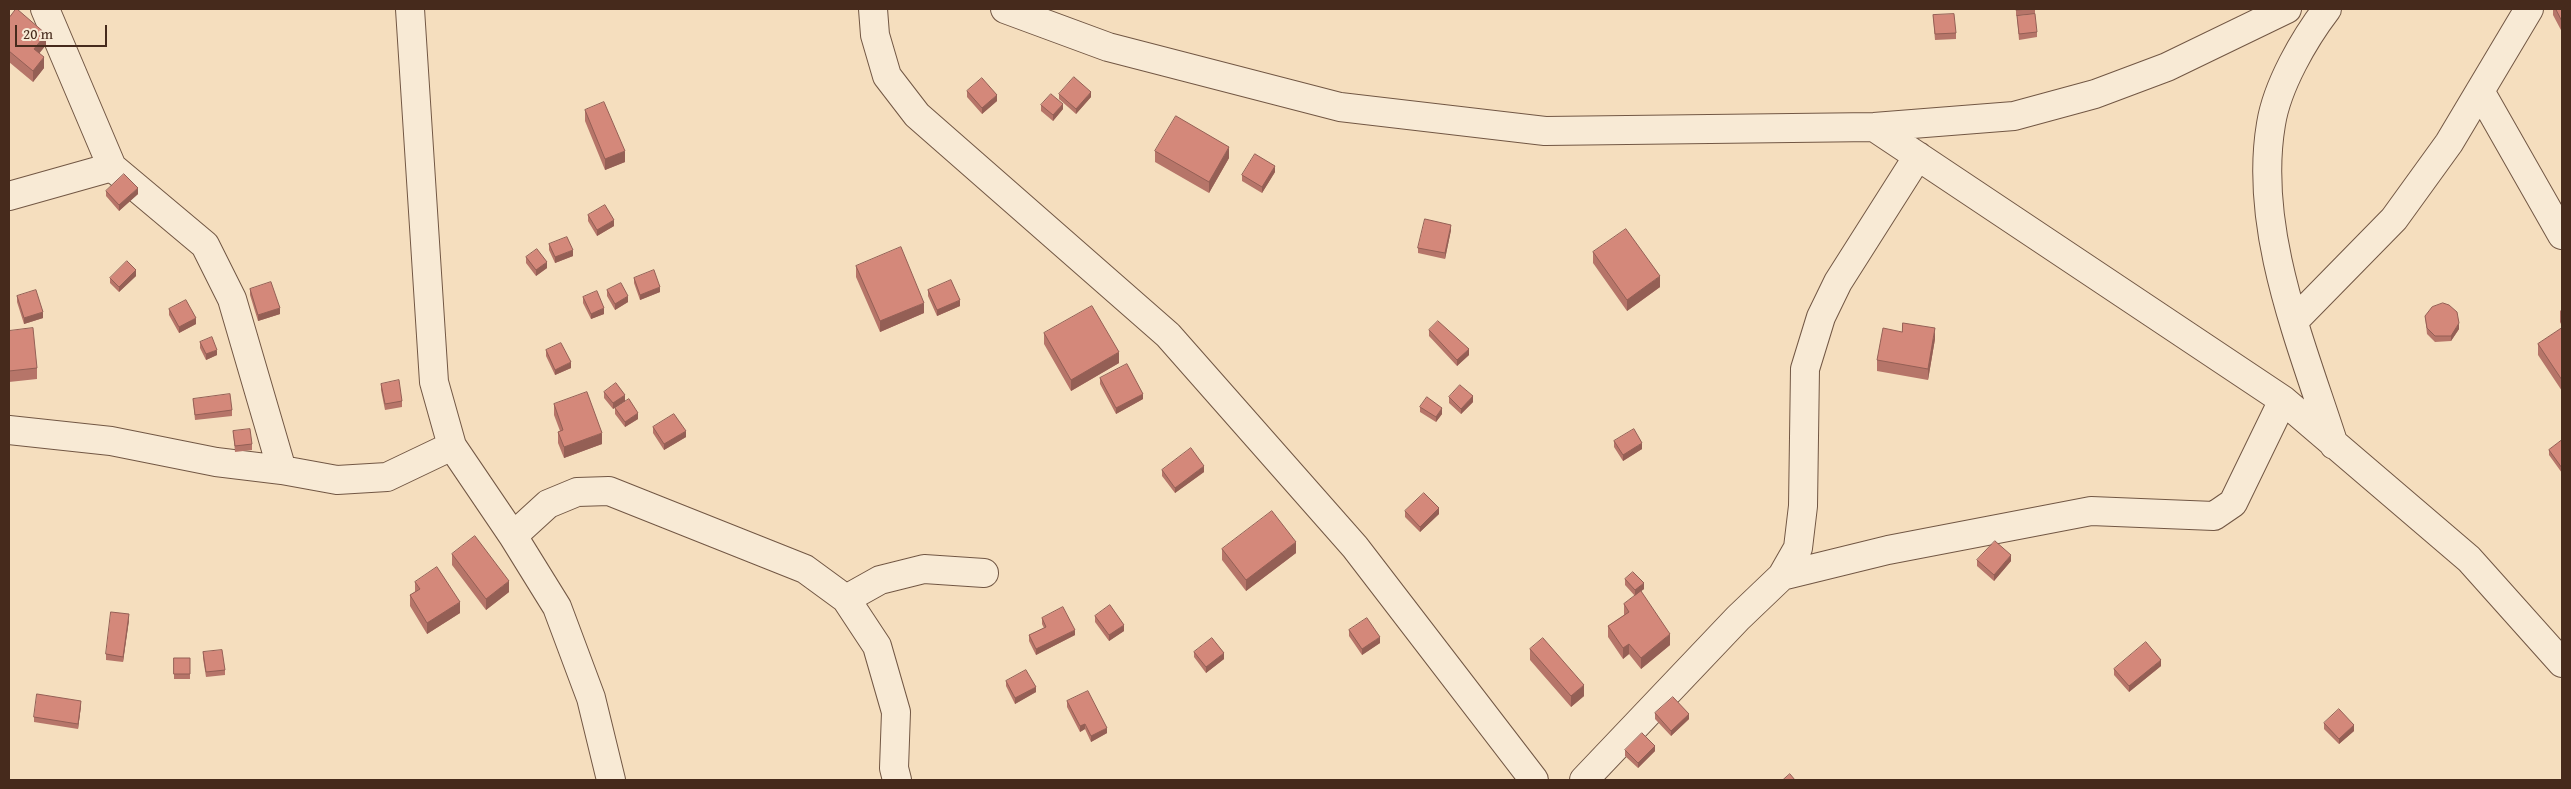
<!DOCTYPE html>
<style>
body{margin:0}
#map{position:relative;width:2571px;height:789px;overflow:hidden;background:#f5debe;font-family:"Gentium Book Plus",serif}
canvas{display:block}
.frame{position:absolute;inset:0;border:10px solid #462a1c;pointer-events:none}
.scale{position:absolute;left:15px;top:25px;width:92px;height:22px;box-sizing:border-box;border:2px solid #462a1c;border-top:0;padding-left:6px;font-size:15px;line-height:18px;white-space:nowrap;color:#462a1c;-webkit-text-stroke:4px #f8ead5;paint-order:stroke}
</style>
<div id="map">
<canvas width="2571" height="789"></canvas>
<div class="frame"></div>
<div class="scale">20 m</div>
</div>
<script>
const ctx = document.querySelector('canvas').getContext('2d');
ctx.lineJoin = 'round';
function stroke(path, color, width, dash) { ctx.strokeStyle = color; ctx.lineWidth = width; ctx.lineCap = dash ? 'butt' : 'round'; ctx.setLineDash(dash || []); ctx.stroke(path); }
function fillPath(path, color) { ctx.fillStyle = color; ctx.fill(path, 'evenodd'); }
const minor = new Path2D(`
 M45,9L112,167L205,245L232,299L282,470
 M410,9L434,382L452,446L513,536L557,607L591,698L611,780
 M873,9L875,35L887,76L917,115L1168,335L1355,547L1534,780
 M1005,9L1108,47L1340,107L1545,131L1874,127L2014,116L2095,94L2167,67L2287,9
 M2327,9C2304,39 2277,86 2271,124C2253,230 2302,345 2334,445
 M2480,91L2562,235
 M1874,127L2283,400L2469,559L2562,663
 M9,196L112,167
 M2294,321L2394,219L2449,143L2529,9
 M9,430L111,441L216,462L282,470L337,480L387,477L452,446
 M513,536L548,504L577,492L609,491L805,569L846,599L877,646L896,712L894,768L897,780
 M1782,576L1888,550L2091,511L2214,516L2233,503L2283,400
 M846,599L880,580L924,569L984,573
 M1584,780L1738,618L1782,576L1798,548L1803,506L1805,369L1821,317L1838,282L1918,156`);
stroke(minor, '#725744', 30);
stroke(minor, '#f8ead5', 28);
fillPath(new Path2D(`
 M2016,9H2035V14L2016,16Z
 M2553,9H2562V32L2553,15Z
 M9,15L46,45L39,53L44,68L33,82L9,62Z
 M1933,15L1956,33V39L1935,40Z
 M2017,16L2037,32V37L2019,40Z
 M967,91L997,101L982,114L967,97Z
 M1059,94L1091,97L1076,114L1059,99Z
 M1041,105L1063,109L1053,121L1041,111Z
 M585,110L625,162L605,170L585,121Z
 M1155,151L1229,158L1209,193L1155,162Z
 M1275,172L1262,193L1242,181V175Z
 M106,191L138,194L119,211L106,196Z
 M588,215L614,226L597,236L588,221Z
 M1451,230L1445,259L1418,253V248Z
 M549,244L573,256L555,263L549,250Z
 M1593,252L1660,287L1627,311L1593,263Z
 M526,257L547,268L536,276L526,263Z
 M856,266L924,313L880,332L856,277Z
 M136,276L119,292L110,283V278Z
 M634,278L660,292L640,300L634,283Z
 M250,289L280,314L258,321L250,295Z
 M607,290L628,302L615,310L607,296Z
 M928,290L960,306L937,316L928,296Z
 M17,296L43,318L24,324L17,302Z
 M583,297L604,314L591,319L583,303Z
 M169,309L196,324L179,333L169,315Z
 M2562,309V326L2560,322V311Z
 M2425,316L2459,329L2451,341L2435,342L2427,334Z
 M2562,328V391L2538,355V344Z
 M1429,330L1469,355L1457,366L1429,336Z
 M9,331L37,368V379L9,382Z
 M1044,333L1119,363L1071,391L1044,344Z
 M1935,339L1928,380L1877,371V360Z
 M200,342L217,355L206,360L200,348Z
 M546,350L571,368L555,375L546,356Z
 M1100,378L1143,399L1116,414L1100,384Z
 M381,384L402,401V407L385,410L381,390Z
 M604,392L625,401L613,409L604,398Z
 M1449,397L1473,402L1461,414L1449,403Z
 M193,399L232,410V416L195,420Z
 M554,404L602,444L564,458L558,443V432L560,431L554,415Z
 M1420,407L1442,414L1436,422L1420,412Z
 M615,408L638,419L625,427L615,414Z
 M653,427L686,437L664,450L653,433Z
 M233,431L252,444V450L235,452Z
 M2562,440V473L2549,455V450Z
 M1614,441L1642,449L1623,461L1614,447Z
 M1162,470L1204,472L1175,493L1162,476Z
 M1405,511L1439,514L1420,532L1405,517Z
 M1222,549L1296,553L1246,591L1222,560Z
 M452,554L509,592L486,610L452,565Z
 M1977,560L2011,561L1994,581L1977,566Z
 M1625,579L1644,589L1641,591L1670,645L1641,669L1629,654L1623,659L1608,637V626L1624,615V604L1635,596L1625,585Z
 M415,582L460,613L427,634L410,606V595L415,592Z
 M1095,616L1124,631L1109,641L1095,622Z
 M1042,618L1075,635L1036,655L1029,641V635L1044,628L1042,624Z
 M129,620L123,662L106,660V654Z
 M1349,630L1380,643L1362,655L1349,636Z
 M1530,649L1584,696L1571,707L1530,660Z
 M203,652L225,670V675L206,677L203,658Z
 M1194,652L1224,659L1206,673L1194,657Z
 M174,658H190V679H174Z
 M2161,666L2129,692L2114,675V669Z
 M1006,681L1036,692L1015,704L1006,686Z
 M1067,701L1107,733L1091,742L1085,729L1080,732L1067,707Z
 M81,706L78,729L34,722V717Z
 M1655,713L1689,719L1671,736L1655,719Z
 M2324,723L2354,731L2339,744L2324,729Z
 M1625,750L1655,751L1638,768L1625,756Z`), '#b67569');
fillPath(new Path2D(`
 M46,34V45L34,60V49Z
 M44,57V68L33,82V71Z
 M1091,92V97L1076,114V109Z
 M997,95V101L982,114V108Z
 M1063,104V109L1053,121V115Z
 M1229,147V158L1209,193V182Z
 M625,151V162L605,170V159Z
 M1275,166V172L1262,193V187Z
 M138,188V194L119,211V205Z
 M614,220V226L597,236V230Z
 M1451,225V230L1445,259V253Z
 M573,250V256L555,263V257Z
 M547,262V268L536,276V270Z
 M136,270V276L119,292V287Z
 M1660,276V287L1627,311V300Z
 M660,287V292L640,300V295Z
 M628,296V302L615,310V304Z
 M960,300V306L937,316V310Z
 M924,303V313L880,332V321Z
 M280,308V314L258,321V315Z
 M604,308V314L591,319V314Z
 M43,312V318L24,324V318Z
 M196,318V324L179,333V327Z
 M2459,323V329L2451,341V336Z
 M1935,328V339L1928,380V369Z
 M1469,349V355L1457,366V360Z
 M217,350V355L206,360V354Z
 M1119,352V363L1071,391V380Z
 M571,362V368L555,375V370Z
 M1143,394V399L1116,414V408Z
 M625,395V401L613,409V403Z
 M1473,396V402L1461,414V409Z
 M1442,408V414L1436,422V417Z
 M638,413V419L625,427V422Z
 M686,431V437L664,450V444Z
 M602,433V444L564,458V447Z
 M1642,443V449L1623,461V455Z
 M1204,466V472L1175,493V488Z
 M1439,508V514L1420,532V527Z
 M1296,542V553L1246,591V580Z
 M2011,555V561L1994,581V575Z
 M509,581V592L486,610V599Z
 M1644,583V589L1635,596V590Z
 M460,602V613L427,634V623Z
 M129,614V620L123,662V657Z
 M1124,625V631L1109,641V635Z
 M1075,630V635L1036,655V649Z
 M1670,634V645L1641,669V658Z
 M1380,637V643L1362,655V649Z
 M1629,644V654L1623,659V648Z
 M1224,653V659L1206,673V667Z
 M2161,660V666L2129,692V686Z
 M1584,685V696L1571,707V696Z
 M1036,687V692L1015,704V698Z
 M81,701V706L78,729V724Z
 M1689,714V719L1671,736V731Z
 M1085,724V729L1080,732V726Z
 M2354,725V731L2339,744V739Z
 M1107,728V733L1091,742V736Z
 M1655,746V751L1638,768V763Z`), '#945f55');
const building = new Path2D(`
 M16,9H17L46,34L34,49L44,57L33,71L9,51V15L10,16Z
 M2016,9H2030L2016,10Z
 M2556,9H2562V21Z
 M1954,14L1956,33L1935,34L1933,15Z
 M2035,14L2037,32L2019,34L2017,16Z
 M1074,77L1091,92L1076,109L1059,94Z
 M982,78L997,95L982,108L967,91Z
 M1051,94L1063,104L1053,115L1041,105Z
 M604,102L625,151L605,159L585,110Z
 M1176,116L1229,147L1209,182L1155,151Z
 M1255,154L1275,166L1262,187L1242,175Z
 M124,174L138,188L119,205L106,191Z
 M605,205L614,220L597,230L588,215Z
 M1425,219L1451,225L1445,253L1418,248Z
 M1626,229L1660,276L1627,300L1593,252Z
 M567,237L573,250L555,257L549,244Z
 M901,247L924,303L880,321L856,266Z
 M537,249L547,262L536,270L526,257Z
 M127,261L136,270L119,287L110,278Z
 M654,270L660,287L640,295L634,278Z
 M951,280L960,300L937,310L928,290Z
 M271,282L280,308L258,315L250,289Z
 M621,283L628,296L615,304L607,290Z
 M36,290L43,312L24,318L17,296Z
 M597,291L604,308L591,314L583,297Z
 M186,300L196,318L179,327L169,309Z
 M2443,303L2449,305L2457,312L2459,323L2451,336H2435L2427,328L2425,316L2432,307Z
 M1092,306L1119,352L1071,380L1044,333Z
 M1438,321L1469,349L1457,360L1429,330Z
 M1903,323L1935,328L1928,369L1877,360L1883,328L1902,332Z
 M33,328L37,368L9,371V331Z
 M2562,328V380L2538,344Z
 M212,337L217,350L206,354L200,342Z
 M561,343L571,362L555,370L546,350Z
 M1127,364L1143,394L1116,408L1100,378Z
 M399,380L402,401L385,404L381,384Z
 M616,383L625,395L613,403L604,392Z
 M1460,385L1473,396L1461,409L1449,397Z
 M587,392L602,433L564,447L558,432L563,430L554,404Z
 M230,394L232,410L195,415L193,399Z
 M1427,397L1442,408L1436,417L1420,407Z
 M629,399L638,413L625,422L615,408Z
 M674,414L686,431L664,444L653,427Z
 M250,429L252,444L235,446L233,431Z
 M1634,429L1642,443L1623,455L1614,441Z
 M2562,440V468L2549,450Z
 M1191,448L1204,466L1175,488L1162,470Z
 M1424,493L1439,508L1420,527L1405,511Z
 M1272,511L1296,542L1246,580L1222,549Z
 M475,536L509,581L486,599L452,554Z
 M1995,541L2011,555L1994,575L1977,560Z
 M437,567L460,602L427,623L410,595L420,589L415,582Z
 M1633,572L1644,583L1635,590L1625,579Z
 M1641,591L1670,634L1641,658L1629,644L1623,648L1608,626L1629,612L1624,604Z
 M1110,605L1124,625L1109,635L1095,616Z
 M1063,607L1075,630L1036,649L1029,635L1046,627L1042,618Z
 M111,612L129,614L123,657L106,654Z
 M1367,618L1380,637L1362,649L1349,630Z
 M1212,638L1224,653L1206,667L1194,652Z
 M1543,638L1584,685L1571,696L1530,649Z
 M2146,642L2161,660L2129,686L2114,669Z
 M222,650L225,670L206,672L203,652Z
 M174,658H190V674H174Z
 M1026,670L1036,687L1015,698L1006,681Z
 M1088,691L1107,728L1091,736L1085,724L1080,726L1067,701Z
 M37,694L81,701L78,724L34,717Z
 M1673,697L1689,714L1671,731L1655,713Z
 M2339,709L2354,725L2339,739L2324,723Z
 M1642,733L1655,746L1638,763L1625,750Z
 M1790,774L1795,780H1783Z`);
fillPath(building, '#d4887a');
stroke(building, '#945f55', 1);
</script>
